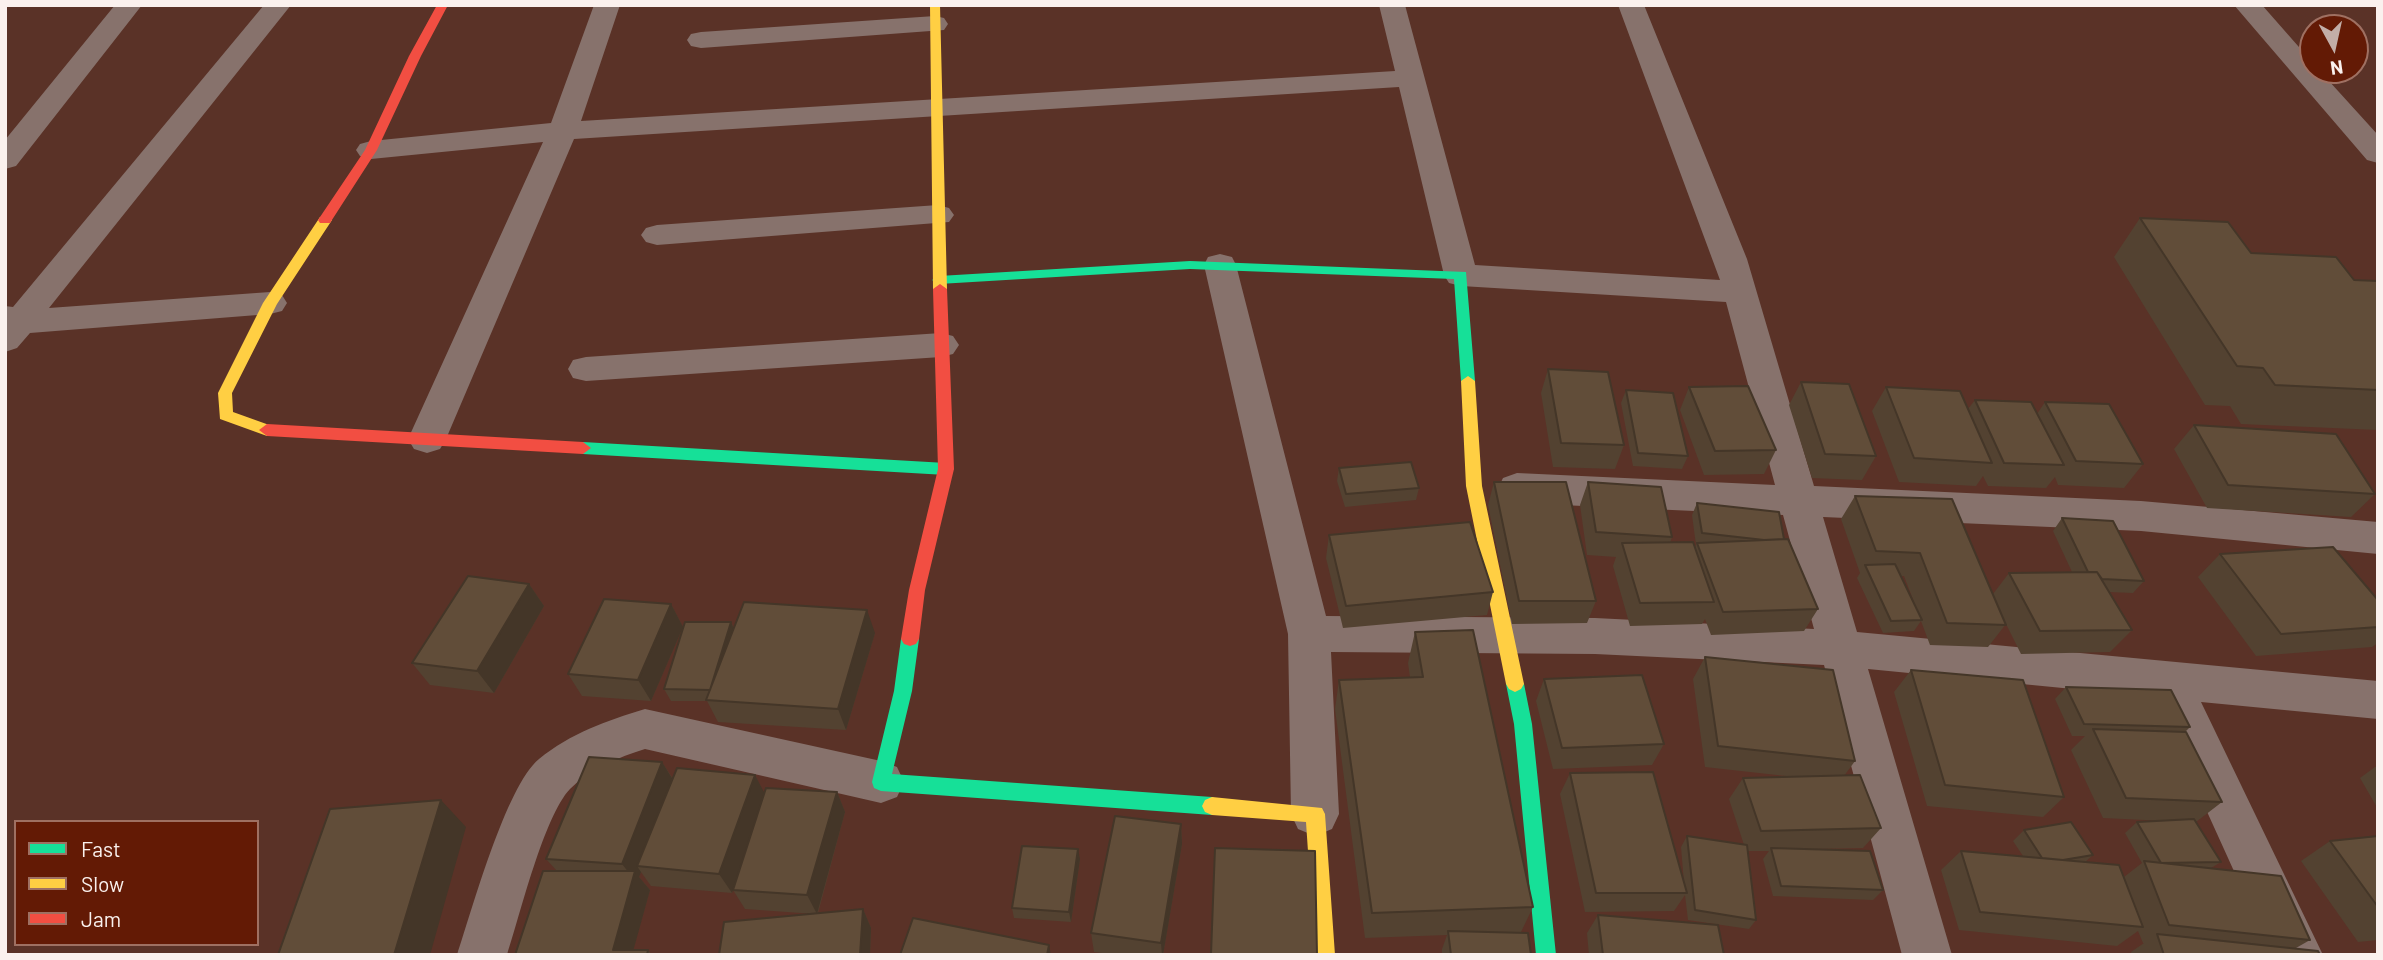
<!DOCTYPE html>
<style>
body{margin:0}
#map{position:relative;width:2383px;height:960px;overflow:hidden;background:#5a3227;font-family:Barlow,sans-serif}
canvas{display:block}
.frame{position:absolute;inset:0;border:7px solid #faf1ee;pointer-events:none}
.legend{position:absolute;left:14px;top:820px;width:245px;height:126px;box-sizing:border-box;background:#631a05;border:2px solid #9f7062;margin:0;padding:9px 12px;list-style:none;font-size:21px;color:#faf1ee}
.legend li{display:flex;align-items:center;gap:14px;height:35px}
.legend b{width:35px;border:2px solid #9f7062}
.north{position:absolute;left:2299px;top:14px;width:70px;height:70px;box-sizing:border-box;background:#631a05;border:2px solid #9f7062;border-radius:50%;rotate:172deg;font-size:19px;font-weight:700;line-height:28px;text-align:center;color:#faf1ee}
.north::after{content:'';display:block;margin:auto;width:24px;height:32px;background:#c2aea8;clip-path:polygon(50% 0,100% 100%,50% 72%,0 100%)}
</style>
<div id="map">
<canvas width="2383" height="960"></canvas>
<div class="frame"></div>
<ul class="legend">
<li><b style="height:9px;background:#16e098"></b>Fast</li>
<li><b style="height:9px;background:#ffcf43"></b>Slow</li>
<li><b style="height:9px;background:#f24e42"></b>Jam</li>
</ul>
<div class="north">N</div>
</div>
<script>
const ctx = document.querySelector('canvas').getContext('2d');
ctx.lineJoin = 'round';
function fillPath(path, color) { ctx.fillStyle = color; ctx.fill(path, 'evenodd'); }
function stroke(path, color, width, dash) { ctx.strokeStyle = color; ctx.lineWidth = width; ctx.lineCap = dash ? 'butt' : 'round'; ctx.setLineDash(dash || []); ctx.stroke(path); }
fillPath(new Path2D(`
 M115,5H142L16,166L5,169V140Z
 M264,5H291L49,308L270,292L282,295L287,303L282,311L270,314L30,333L17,348L5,352V306L13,307Z
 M594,5H620L581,121L1395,71L1379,5H1405L1475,265L1720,280L1618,5H1644L1747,259L1814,486L2141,501L2378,522V554L2141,531L1823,517L1857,632L2378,681V719L2201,702L2323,955H2272L2155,697L1868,669L1952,955H1902L1824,665L1595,654L1331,652L1339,814L1332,829L1315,836L1298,829L1291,814L1288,634L1204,265L1208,257L1220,254L1232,257L1236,265L1326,616L1595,618L1814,629L1783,515L1517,503L1503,498L1498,488L1503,478L1517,473L1775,485L1726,302L1461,286L1449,283L1444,275L1399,87L574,139L446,439L440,449L427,453L414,449L408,439L543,142L371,159L360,156L356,150L360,144L371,141L551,123Z
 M2234,5H2262L2313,63V70H2319L2378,135V163L2367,160Z
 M935,16L944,18L948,24L944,30L701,48L691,46L687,40L691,34L701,32Z
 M938,205L949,208L954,215L949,222L657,245L646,242L641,235L646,228L657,225Z
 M941,333L953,336L959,345L953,354L941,357L586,381L573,378L568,369L573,360L586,357Z
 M645,709L881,761L897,767L904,782L897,797L881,803L645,749C619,757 590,769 570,789C544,816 520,915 507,955H457C472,910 506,786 539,759C571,733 606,721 645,709Z`), '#87726c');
fillPath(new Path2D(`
 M1190,261L1466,272L1475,381L1468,386L1461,381L1454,279L1190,269L939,284L932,280L939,276Z
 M583,442L946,463L954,469L946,475L583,454L575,448Z
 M910,632L916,634L919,639L912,691L892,774L1212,797L1219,800L1222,806L1219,812L1212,815L881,791L874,788L872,782L894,691L901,639L904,634Z
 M1515,676L1521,679L1524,684L1532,724L1556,955H1536L1514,724L1506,684L1509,679Z`), '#16e098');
fillPath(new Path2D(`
 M930,5H940L947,289L940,294L933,289Z
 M325,216L332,220L277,304L232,393L233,412L272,426L275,430L267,436L220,419L218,393L263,303L320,217Z
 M1468,376L1475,381L1482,486L1524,684L1521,689L1515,692L1509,689L1506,684L1466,486L1461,381Z
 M1212,797L1322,808L1325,814L1335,955H1315L1306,822L1212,815L1205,812L1202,806L1205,800Z`), '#ffcf43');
fillPath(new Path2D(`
 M437,5H448L421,56L377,150L330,223H320L318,220L365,150L409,56Z
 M940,284L947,289L954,469L925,590L919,639L916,644L910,646L904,644L901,639L909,590L938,469L933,289Z
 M267,424L583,442L591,448L583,454L267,436L259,430Z`), '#f24e42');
fillPath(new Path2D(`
 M2140,218L2251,253L2354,280L2378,281V430L2241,424L2230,406L2205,405L2114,257Z
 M1548,369L1624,445L1615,469L1553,467L1541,393Z
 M1801,382L1876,456L1862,480L1812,478L1789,405Z
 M1689,387L1776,450L1764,474L1704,475L1680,410Z
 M1886,387L1968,409L1975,400L2037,414L2045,402L2143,464L2124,488L2058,485L2055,477L2046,488L1988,486L1983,476L1976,486L1899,482L1872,411Z
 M1626,390L1688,456L1682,469L1633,466L1621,403Z
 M2194,425L2375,494L2351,517L2207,508L2174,449Z
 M1339,468L1419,488L1416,500L1345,507L1337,481Z
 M1494,482L1596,601L1587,623L1512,624L1488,505Z
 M1588,482L1672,537L1670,543L1695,547L1696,545L1692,515L1697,503L1784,539L1818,609L1804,631L1711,635L1705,619L1702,624L1630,626L1613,566L1616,557L1587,555L1580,505Z
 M1855,496L1993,594L2009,573L2072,572L2053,531L2062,518L2144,581L2133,593L2109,592L2132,630L2110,652L2021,654L2006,624L1988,647L1930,645L1921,621L1914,631L1883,633L1857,578L1860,573L1841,519ZM1901,576H1904L1914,602Z
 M1329,535L1493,592L1487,615L1343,628L1326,558Z
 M2220,554L2378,600V643L2372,647L2256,656L2198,577Z
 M529,584L544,606L494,693L430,685L412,663Z
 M671,604L683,627L651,701L582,696L568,674Z
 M731,622L734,628L875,633L846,730L718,722L707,701H671L664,689Z
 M1415,632L1533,907L1521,932L1505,933L1531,955H1442V949L1447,935L1365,938L1335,709L1339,680L1410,677L1408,663Z
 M1705,657L1855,761L1844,776L1881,828L1863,848L1816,849L1883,890L1873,900L1773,896L1763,859L1769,851H1748L1756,920L1749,929L1688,920L1685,895L1674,911L1585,912L1560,794L1570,773L1684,883L1681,847L1687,836L1744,845L1729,799L1743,778L1795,777L1705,767L1693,679Z
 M1911,670L2064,797L2043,817L1927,806L1894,692Z
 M1544,679L1664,744L1652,765L1553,769L1536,701Z
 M2066,687L2190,727L2185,732L2222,802L2196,822L2221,862L2211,868L2310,940L2296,948L2320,955H2132L2131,952L2144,943H2143L2138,931L2117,946L1959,930L1941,870L1961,851L2023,856L2013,841L2024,830L2093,855L2085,862L2124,877L2142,863L2125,833L2137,822L2166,821L2103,818L2071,750L2085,736H2072L2055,699Z
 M662,762L673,779L755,775L764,793L837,792L845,812L818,913L863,909L871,928L870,955H719L815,914L745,909L733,890L738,875L732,893L651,886L641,872L639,877L650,890L633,950H648L652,955H515L557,871L546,859Z
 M2375,767H2378V809L2360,778Z
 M1181,824L1182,844L1163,955H1117L1094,952L1091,933Z
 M2378,836V940L2358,942L2301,861L2330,841Z
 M1080,859L1071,922L1014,918L1012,908Z
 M1598,915L1724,955H1589L1587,933Z`), '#534231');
fillPath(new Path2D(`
 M529,584L544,606L494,693L477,671Z
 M671,604L683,627L651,701L638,680Z
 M867,610L875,633L846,730L838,709Z
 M731,622L736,634L717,701L711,690Z
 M662,762L675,783L637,866L641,872L639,877L650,890L632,955L613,950L633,878L622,864Z
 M755,775L766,796L732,893L719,874Z
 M837,792L845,812L817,914L807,895Z
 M441,800L466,827L430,955H394Z
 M1181,824L1182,844L1163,955H1162L1161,943Z
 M1078,849L1080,859L1071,922L1069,912Z
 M863,909L871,928L870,955H860Z
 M1049,945L1051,955H1047Z`), '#443628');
const building = new Path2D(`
 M2140,218L2228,222L2251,253L2336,257L2354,280L2378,281V390L2275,385L2263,368L2237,366Z
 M1548,369L1608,372L1624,445L1561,443Z
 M1801,382L1849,384L1876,456L1825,454Z
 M1748,386L1776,450L1715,451L1689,387Z
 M1886,387L1960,391L1992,463L1914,458Z
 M1626,390L1673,393L1688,456L1638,453Z
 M1975,400L2031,402L2064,465L2004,463Z
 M2045,402L2109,404L2143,464L2076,461Z
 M2194,425L2336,434L2375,494L2228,485Z
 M1411,462L1419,488L1346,494L1339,468Z
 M1494,482H1566L1596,601H1519Z
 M1588,482L1661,487L1672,537L1596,532Z
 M1855,496L1952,499L2006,625L1947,623L1920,553L1876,551Z
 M1697,503L1779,512L1784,539L1764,540L1702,533Z
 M2062,518L2113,521L2144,581L2102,579L2097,572H2088Z
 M1470,522L1493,592L1346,606L1329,535Z
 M1788,539L1818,609L1723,612L1697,543Z
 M1693,542L1714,602L1640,603L1622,543Z
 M2333,547L2378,600V627L2281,634L2220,554Z
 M1895,564L1922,620L1891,621L1865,565Z
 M2097,572L2132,630L2040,631L2009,573Z
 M468,576L529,584L477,671L412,663Z
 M604,599L671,604L638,680L568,674Z
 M744,602L867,610L838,709L706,700Z
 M685,622H731L710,690L664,689Z
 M1473,630L1533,907L1372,913L1339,680L1423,677L1415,632Z
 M1705,657L1833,670L1855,761L1718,746Z
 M1911,670L2023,680L2064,797L1945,785Z
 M1642,675L1664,744L1562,748L1544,679Z
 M2066,687L2171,690L2190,727L2084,724Z
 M2093,729L2186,732L2222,802L2126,798Z
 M589,757L662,762L622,864L546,859Z
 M677,768L755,775L719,874L637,866Z
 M1653,772L1687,893H1596L1570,773Z
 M1860,775L1881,828L1761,831L1743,778Z
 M766,788L837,792L807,895L733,890Z
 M441,800L394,955H278L330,809Z
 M1115,816L1181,824L1161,943L1091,933Z
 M2194,819L2221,862L2161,863L2137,822Z
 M2071,822L2093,855L2063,860L2042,858L2024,830Z
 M1687,836L1747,845L1756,920L1695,910Z
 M2378,836V907L2330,841Z
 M1022,846L1078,849L1069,912L1012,908Z
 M1215,848L1315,851L1317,955L1211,954Z
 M1771,848L1870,851L1883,890L1781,886Z
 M1961,851L2119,865L2143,927L1980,912Z
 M2144,861L2281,876L2310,940L2169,925Z
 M543,871H635L613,950H648L647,955H515Z
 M863,909L860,955H719L724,922Z
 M1598,915L1718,925L1724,955H1603Z
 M913,918L1049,945L1047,955H900Z
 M1448,931L1528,933L1531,955H1451Z
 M2157,934L2318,951L2320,955H2164Z`);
fillPath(building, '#614d39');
stroke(building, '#443628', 2);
</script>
